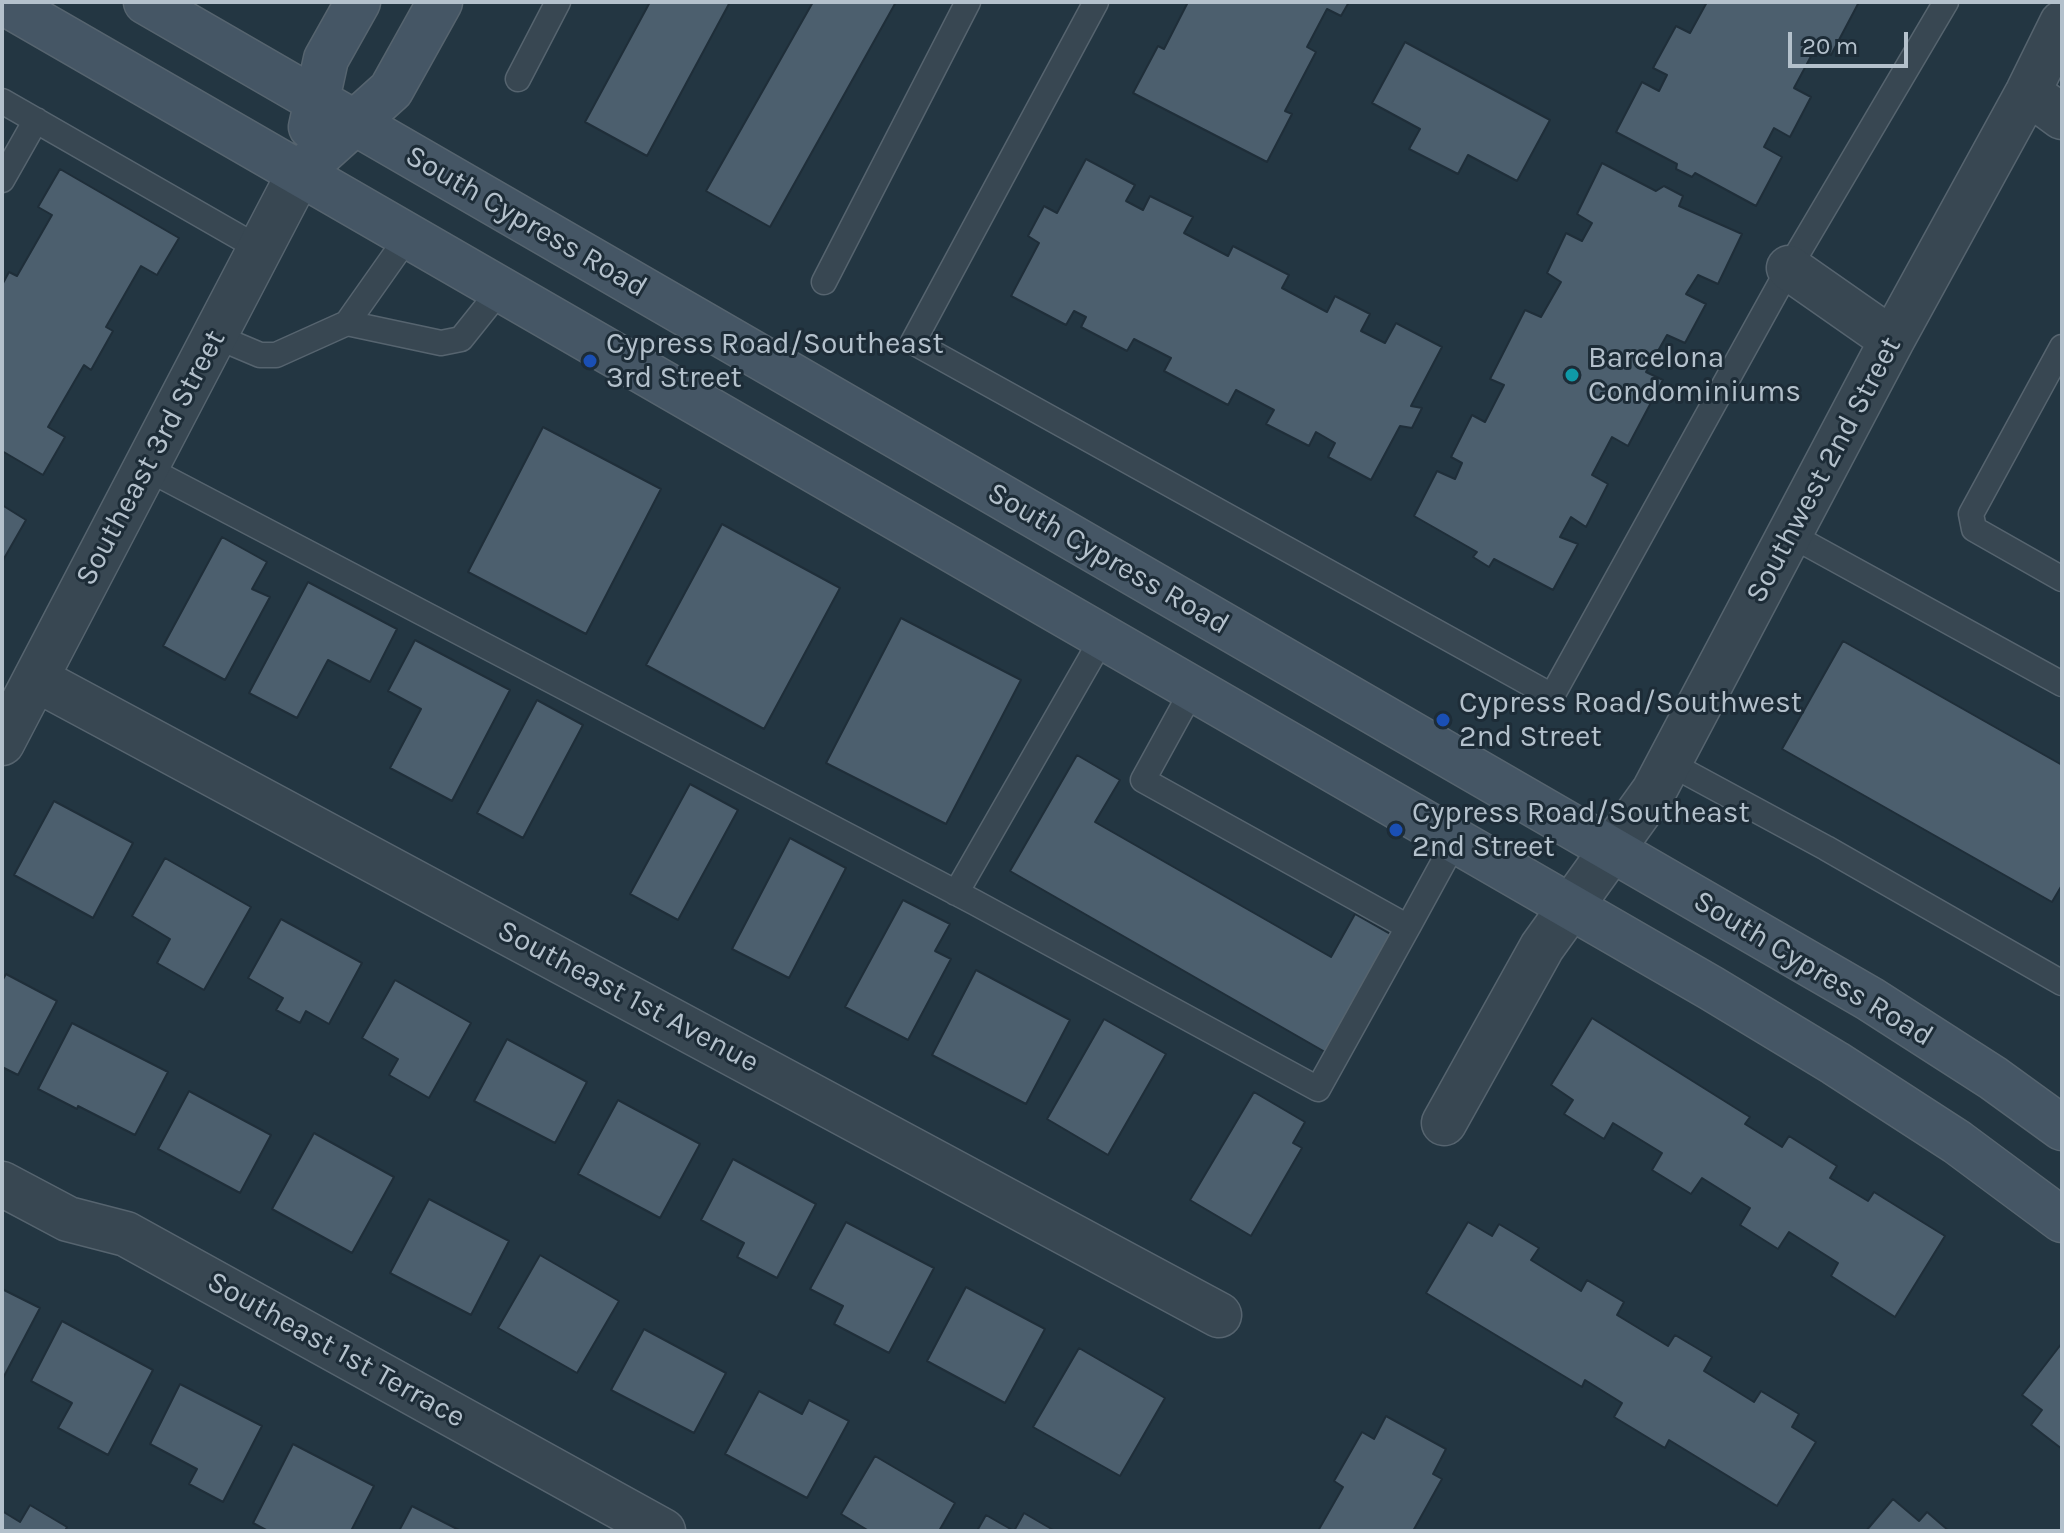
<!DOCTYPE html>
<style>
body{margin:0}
#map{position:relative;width:2064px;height:1533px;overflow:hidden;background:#233642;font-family:Karla,sans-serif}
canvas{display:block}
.frame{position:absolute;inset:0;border:4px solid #b4c1cc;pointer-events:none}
.scale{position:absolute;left:1788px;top:32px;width:120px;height:36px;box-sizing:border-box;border:4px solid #b4c1cc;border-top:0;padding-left:10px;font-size:24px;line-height:28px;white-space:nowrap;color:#b4c1cc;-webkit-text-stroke:6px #1d2c37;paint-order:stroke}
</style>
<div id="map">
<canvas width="2064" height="1533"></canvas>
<div class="frame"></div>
<div class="scale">20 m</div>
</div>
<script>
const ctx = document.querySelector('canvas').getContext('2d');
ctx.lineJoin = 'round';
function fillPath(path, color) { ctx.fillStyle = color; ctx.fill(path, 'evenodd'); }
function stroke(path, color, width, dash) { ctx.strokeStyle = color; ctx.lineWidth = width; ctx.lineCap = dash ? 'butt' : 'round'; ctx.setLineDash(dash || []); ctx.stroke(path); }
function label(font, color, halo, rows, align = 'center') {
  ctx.font = font + ' Karla,sans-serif'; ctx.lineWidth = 6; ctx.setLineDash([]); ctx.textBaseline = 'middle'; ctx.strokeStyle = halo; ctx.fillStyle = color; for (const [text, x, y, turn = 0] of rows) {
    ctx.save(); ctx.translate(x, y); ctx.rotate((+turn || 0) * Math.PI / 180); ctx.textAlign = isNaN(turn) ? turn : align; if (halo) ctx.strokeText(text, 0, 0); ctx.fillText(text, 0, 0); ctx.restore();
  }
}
const building = new Path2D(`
 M650,2H730L647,156L585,122Z
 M813,2H896L770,227L706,191Z
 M1188,2H1349L1341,16L1327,9L1307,47L1316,52L1285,111L1292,114L1267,162L1133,93L1158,46L1164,49Z
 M1707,2H1859L1831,55L1816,47L1794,88L1811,97L1790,137L1774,128L1764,147L1782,157L1756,206L1695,173L1692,177L1676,169L1677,164L1616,132L1642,82L1659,91L1667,75L1653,68L1676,26L1690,33Z
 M1405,42L1550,120L1517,181L1468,155L1458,174L1409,149L1420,129L1372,103Z
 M1086,159L1135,185L1126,201L1143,210L1150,196L1193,217L1184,233L1228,256L1233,246L1289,275L1282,288L1327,312L1335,296L1370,314L1361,331L1385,343L1396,323L1442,347L1411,406L1422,408L1412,428L1400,426L1371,480L1328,457L1335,443L1316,432L1309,446L1266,424L1274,410L1236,390L1228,405L1164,371L1171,358L1134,339L1127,351L1081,327L1086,317L1074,311L1066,325L1011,296L1039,243L1028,236L1044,206L1057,213Z
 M1602,163L1656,191L1664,186L1683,196L1679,206L1742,234L1718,284L1698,275L1686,294L1706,304L1685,343L1667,335L1646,372L1663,380L1628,446L1612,437L1592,475L1608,484L1586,527L1571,517L1560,537L1578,544L1553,590L1494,559L1489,567L1473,557L1477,552L1414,516L1437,471L1455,479L1462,463L1451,457L1472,415L1485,422L1504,385L1490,379L1525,310L1541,317L1561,282L1547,273L1566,233L1582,241L1592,223L1577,214Z
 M60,169L179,238L157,275L141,266L106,327L113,331L91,370L84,365L48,427L65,437L43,475L2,451V285L9,272L17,276L52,215L38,207Z
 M543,427L661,489L586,634L468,572Z
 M2,505L26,520L2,562Z
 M722,524L840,588L764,729L646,665Z
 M222,537L267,562L252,589L270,597L225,680L163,646Z
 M308,582L397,629L370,682L328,660L297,718L249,693Z
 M901,618L1021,680L946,824L826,763Z
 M415,640L510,690L452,801L390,768L421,709L388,691Z
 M1843,641L2062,765V885L2052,902L1782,749Z
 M537,700L583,725L523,838L477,813Z
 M1077,755L1120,780L1095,822L1331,957L1355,914L1399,939L1332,1056L1010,871Z
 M690,784L738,810L678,920L630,894Z
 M54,801L133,843L93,918L14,875Z
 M790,838L846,868L789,978L732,949Z
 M165,858L251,907L204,990L157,963L170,939L132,916Z
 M903,900L950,924L935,951L951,959L908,1040L845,1007Z
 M281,919L362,963L329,1024L306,1011L300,1023L276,1010L283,998L248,978Z
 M976,970L1070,1020L1026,1104L932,1055Z
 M6,974L57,1001L18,1075L2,1067V981Z
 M395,980L471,1023L429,1098L389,1075L398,1059L362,1038Z
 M1592,1018L1750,1117L1745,1124L1782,1147L1789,1136L1837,1166L1830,1178L1868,1201L1874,1192L1945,1236L1895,1317L1831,1276L1838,1263L1789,1232L1778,1249L1740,1225L1750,1208L1702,1178L1691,1194L1652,1170L1662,1153L1613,1123L1604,1139L1564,1114L1573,1100L1551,1085Z
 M1104,1019L1166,1054L1108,1155L1047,1119Z
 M72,1023L168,1072L135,1135L78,1106L77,1109L38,1089Z
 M507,1039L587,1082L555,1143L474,1101Z
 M189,1091L271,1135L240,1193L158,1149Z
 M1254,1092L1305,1122L1293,1143L1302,1148L1251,1236L1190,1200Z
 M618,1100L700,1144L660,1218L578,1174Z
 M314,1133L394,1177L352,1253L272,1209Z
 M733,1159L816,1204L777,1278L737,1257L744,1243L701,1220Z
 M429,1199L509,1241L471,1315L390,1273Z
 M846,1222L934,1268L889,1353L834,1324L843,1306L810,1289Z
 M1468,1222L1492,1236L1499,1224L1539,1248L1531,1260L1581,1291L1587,1280L1624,1302L1617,1315L1668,1346L1675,1335L1712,1357L1704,1371L1754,1402L1761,1391L1799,1414L1792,1427L1816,1442L1777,1506L1669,1440L1665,1448L1614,1417L1622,1403L1585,1380L1582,1387L1426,1293Z
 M540,1255L619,1301L577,1373L498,1328Z
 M966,1287L1045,1329L1005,1403L927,1361Z
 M2,1289L40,1308L2,1380Z
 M62,1321L153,1370L108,1455L58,1428L72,1403L31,1381Z
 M644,1329L726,1373L694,1433L611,1390Z
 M2062,1343V1449L2031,1425L2042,1410L2022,1395Z
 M1079,1348L1165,1398L1120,1476L1033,1427Z
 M180,1384L262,1426L223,1502L189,1484L197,1469L150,1444Z
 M759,1391L802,1414L809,1400L849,1421L807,1498L725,1454Z
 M1386,1416L1446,1449L1433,1474L1442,1479L1413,1531H1318L1343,1487L1334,1481L1362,1432L1374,1439Z
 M293,1444L374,1486L351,1531H268L253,1523Z
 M875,1456L955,1503L939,1531H869L841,1514Z
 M1893,1499L1919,1521L1927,1512L1949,1531H1866Z
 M30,1505L67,1527L65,1531H2V1511L20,1522Z
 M412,1506L461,1531H399Z
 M1024,1513L1055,1531H1014Z
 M986,1515L1014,1531H977Z`);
fillPath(building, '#4c5f6e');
stroke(building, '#1f2e39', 2);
const lane = new Path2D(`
 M1096,2L913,342L1552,696L1789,268L1946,2
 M518,79L558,2
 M2,101L260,249
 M2,180L36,120
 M824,282L968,2
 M347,323L409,235
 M215,336L260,355H276L347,323L441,343L461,339L501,289
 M2062,347L1971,514L1974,529L2062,579
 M146,468L974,902L1318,1089L1408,927
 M1789,534L2062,684
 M1193,689L1143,780L1408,927L1455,841
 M1669,763L1826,848L2062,983
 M956,893L1103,637`);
const street = new Path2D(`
 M2028,92L2062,117
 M1789,268L1892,340
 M36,679L1219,1315
 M2,743L300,172
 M1444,1123L1542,947L1654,791L1892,340L2028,92L2062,23
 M2,1184L68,1219L126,1234L663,1531`);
const secondary = new Path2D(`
 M3,2L1711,988L1835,1063L1957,1142L2062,1220
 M146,2L1870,999L1993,1078L2062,1128
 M311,127L326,59L358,2
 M300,172L391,90L440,2`);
stroke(lane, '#56646f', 27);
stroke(street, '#56646f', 47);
stroke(secondary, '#56646f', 47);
stroke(lane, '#384752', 24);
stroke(street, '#384752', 44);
stroke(secondary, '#455665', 44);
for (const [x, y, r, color] of [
 [590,361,8,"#1a4fb4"],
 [1572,375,8,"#0f9aa8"],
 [1443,720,8,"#1a4fb4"],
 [1396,830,8,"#1a4fb4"]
]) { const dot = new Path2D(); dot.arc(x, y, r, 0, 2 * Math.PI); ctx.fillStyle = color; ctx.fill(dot); stroke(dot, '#1d2c37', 3); }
label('30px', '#b4c1cc', '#1d2c37', [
 ["South Cypress Road",526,222,30],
 ["Southeast 3rd Street",151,458,-62],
 ["Southwest 2nd Street",1824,470,-62],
 ["South Cypress Road",1108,559,30],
 ["South Cypress Road",1813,969,31],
 ["Southeast 1st Avenue",628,997,28],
 ["Southeast 1st Terrace",336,1350,29]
]);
label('30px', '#b4c1cc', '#1d2c37', [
 ["Cypress Road/Southeast",606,344],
 ["3rd Street",606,378],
 ["Barcelona",1588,358],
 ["Condominiums",1588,392],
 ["Cypress Road/Southwest",1459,703],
 ["2nd Street",1459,737],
 ["Cypress Road/Southeast",1412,813],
 ["2nd Street",1412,847]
], 'left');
</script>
